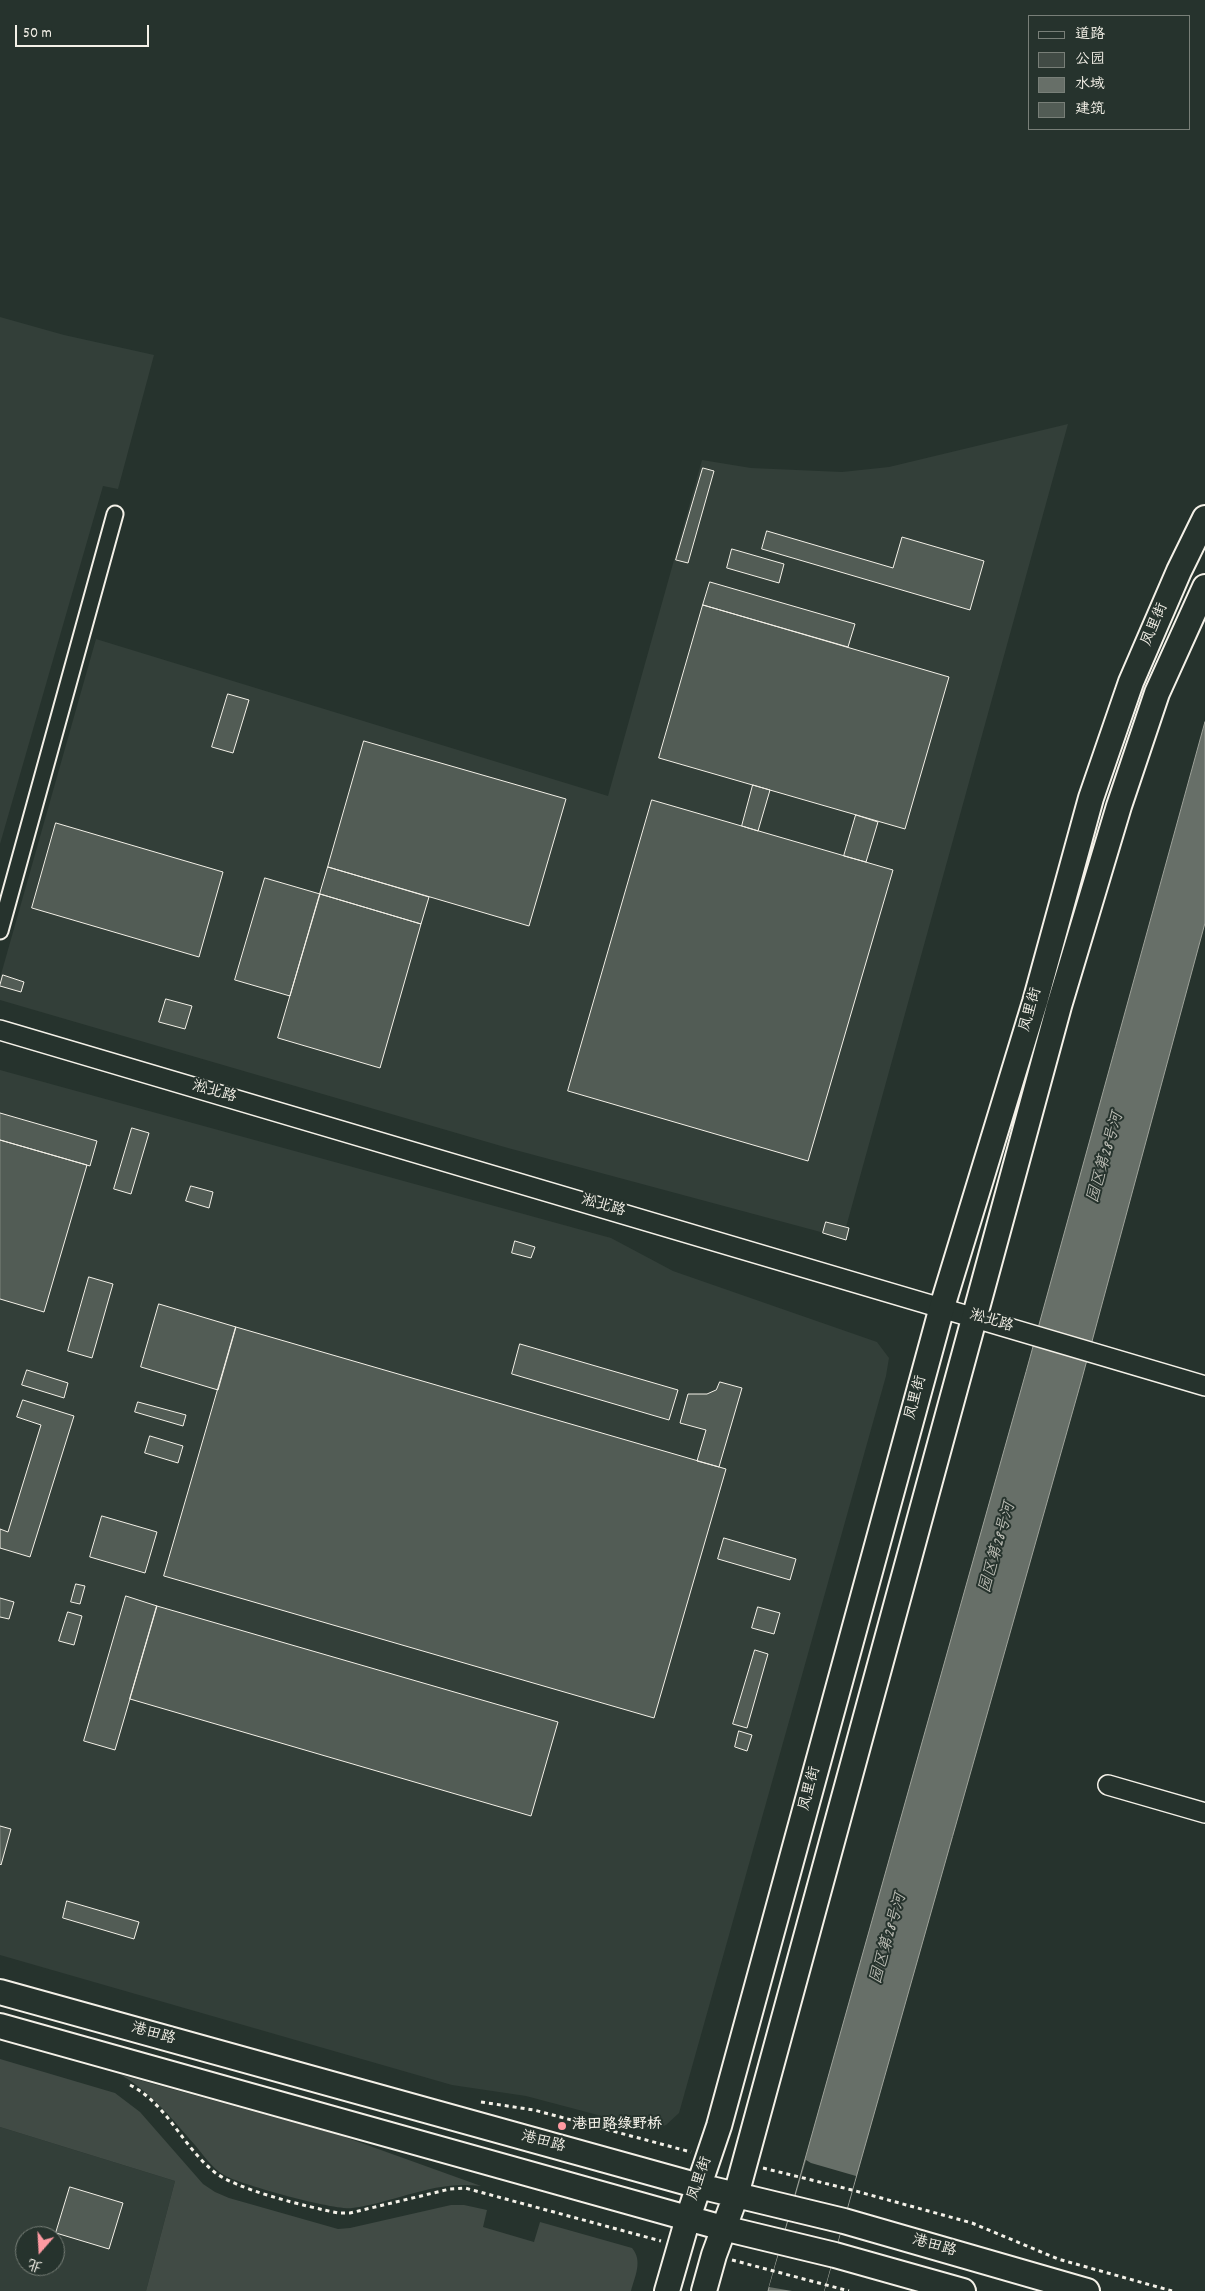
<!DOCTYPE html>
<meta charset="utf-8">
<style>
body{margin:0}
#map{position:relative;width:1205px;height:2291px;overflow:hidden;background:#26332d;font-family:Dekko,"LXGW WenKai TC",sans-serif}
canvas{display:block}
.legend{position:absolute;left:1028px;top:15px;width:162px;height:115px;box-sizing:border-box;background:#26332d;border:1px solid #787f78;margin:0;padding:6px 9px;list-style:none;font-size:15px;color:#f4f1e8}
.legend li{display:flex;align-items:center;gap:10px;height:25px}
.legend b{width:25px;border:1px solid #787f78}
.north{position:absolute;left:15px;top:2226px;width:50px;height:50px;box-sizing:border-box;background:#26332d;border:1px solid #787f78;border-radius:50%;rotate:199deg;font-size:14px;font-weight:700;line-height:20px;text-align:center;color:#f4f1e8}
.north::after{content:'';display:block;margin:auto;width:18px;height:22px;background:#ff9aa2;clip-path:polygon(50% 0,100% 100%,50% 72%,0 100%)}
.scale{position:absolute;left:15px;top:25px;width:134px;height:22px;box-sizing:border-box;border:2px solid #f4f1e8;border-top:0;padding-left:6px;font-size:15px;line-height:18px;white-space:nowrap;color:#f4f1e8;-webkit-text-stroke:4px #26332d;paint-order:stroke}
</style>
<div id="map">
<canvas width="1205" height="2291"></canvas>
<ul class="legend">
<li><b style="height:6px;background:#26332d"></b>道路</li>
<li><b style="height:14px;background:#414b45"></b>公园</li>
<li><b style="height:14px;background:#676f68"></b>水域</li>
<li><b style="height:14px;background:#525c55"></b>建筑</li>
</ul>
<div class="north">北</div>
<div class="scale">50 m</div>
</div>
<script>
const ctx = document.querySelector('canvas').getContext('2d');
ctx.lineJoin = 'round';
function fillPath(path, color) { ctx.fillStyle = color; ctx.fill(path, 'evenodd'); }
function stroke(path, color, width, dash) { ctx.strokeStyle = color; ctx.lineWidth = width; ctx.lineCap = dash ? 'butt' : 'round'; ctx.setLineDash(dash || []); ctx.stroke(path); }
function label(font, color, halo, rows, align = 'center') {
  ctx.font = font + ' Dekko,"LXGW WenKai TC",sans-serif'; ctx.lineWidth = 4; ctx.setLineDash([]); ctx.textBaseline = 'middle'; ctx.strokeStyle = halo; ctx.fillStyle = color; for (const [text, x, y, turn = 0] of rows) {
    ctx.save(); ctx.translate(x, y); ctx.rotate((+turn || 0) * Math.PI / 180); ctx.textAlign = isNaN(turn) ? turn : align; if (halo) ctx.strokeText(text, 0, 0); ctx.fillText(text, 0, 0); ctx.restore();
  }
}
fillPath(new Path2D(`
 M0,317L64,335L154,355L118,489L103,486L0,844Z
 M1068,424L843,1238L508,1148L0,1000V978L96,639L608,796L702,460L751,468L842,472L889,467Z
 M0,1070L611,1238L673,1271L877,1342L889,1358L886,1376L679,2113L666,2125L659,2128H647L526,2096L452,2085L0,1955Z
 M0,2127L175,2181L146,2291H0ZM25,2236H55V2266H25Z`), '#333f39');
fillPath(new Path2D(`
 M0,2059L115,2093L140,2112L203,2184L215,2192L229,2198L338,2229L350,2228L451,2205H464L487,2210L483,2227L534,2242L540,2222L632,2248C643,2261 635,2276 631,2291H146L175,2181L0,2127Z
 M121,2075L342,2136L481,2186C434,2180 397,2202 352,2208C336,2211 238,2184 224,2175C212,2168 204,2156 195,2145C172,2119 152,2093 121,2075Z`), '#414b45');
const water = new Path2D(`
 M1205,722V923L1081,1382L824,2291H768L1026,1372Z`);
fillPath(water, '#676f68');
stroke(water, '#9fa39b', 1);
fillPath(new Path2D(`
 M806,2160L811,2163L856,2176L824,2291H792L769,2287Z`), '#26332d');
const building = new Path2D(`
 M703,468L714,471L688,563L676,560Z
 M767,531L893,568L902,537L984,561L970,610L762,549Z
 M732,549L784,564L779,583L727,568Z
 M710,582L855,624L848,647L703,605Z
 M703,605L949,677L905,829L659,758Z
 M228,694L249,700L233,753L212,747Z
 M364,741L566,799L529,926L328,867Z
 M753,785L770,790L758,831L742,826Z
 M652,800L893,870L808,1161L568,1091Z
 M856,815L878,822L866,862L844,856Z
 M56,823L223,872L199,957L32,908Z
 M328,867L429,897L421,924L320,894Z
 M265,878L320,894L290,996L235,980Z
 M320,894L421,924L380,1068L278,1038Z
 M3,975L24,982L21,992L0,986Z
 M166,999L192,1006L185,1029L159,1022Z
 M0,1113L97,1141L90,1166L0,1140Z
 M132,1128L149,1133L131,1194L114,1189Z
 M0,1140L87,1165L44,1312L0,1299Z
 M191,1186L213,1192L209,1208L186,1201Z
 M826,1222L849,1228L846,1240L823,1233Z
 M515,1241L535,1247L531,1258L512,1253Z
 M89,1277L113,1284L92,1358L68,1351Z
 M159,1304L236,1327L218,1390L141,1367Z
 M236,1327L726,1469L654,1718L164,1576Z
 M520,1344L678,1390L669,1420L512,1374Z
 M27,1370L68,1383L64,1398L22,1385Z
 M720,1382L742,1388L719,1467L697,1461L706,1430L680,1423L688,1394H707L716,1390Z
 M23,1400L74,1416L30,1557L0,1548V1529L8,1532L41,1425L17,1417Z
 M138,1402L186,1415L183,1426L135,1412Z
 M150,1436L183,1446L178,1463L145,1453Z
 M102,1516L157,1532L145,1573L90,1557Z
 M724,1538L796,1559L790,1580L718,1559Z
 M76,1584L85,1586L80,1604L71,1602Z
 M126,1596L157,1606L115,1750L84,1741Z
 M0,1598L14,1602L9,1619L0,1617Z
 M157,1606L558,1722L531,1816L130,1699Z
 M758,1607L780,1613L774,1634L752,1628Z
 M68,1612L82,1616L74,1645L59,1641Z
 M755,1650L768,1654L747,1728L733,1724Z
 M739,1731L752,1735L747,1751L735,1747Z
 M0,1826L11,1829L1,1865L0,1864Z
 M67,1901L139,1922L134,1939L63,1918Z
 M70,2187L123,2203L109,2249L56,2233Z`);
fillPath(building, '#525c55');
stroke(building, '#f4f1e8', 1);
const minor = new Path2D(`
 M0,931L115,514`);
const tertiary = new Path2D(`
 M0,1030L1205,1386
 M1108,1785L1205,1813`);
const primary = new Path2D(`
 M0,1992L699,2186L844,2221L1087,2291
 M0,2026L723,2228L835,2255L963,2291
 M667,2291L688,2218L719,2126L942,1307L1035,1002L1091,798L1131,682L1179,571L1205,518
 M704,2291L714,2255L736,2195L1059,1006L1119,806L1157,693L1205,587`);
stroke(minor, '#f4f1e8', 19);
stroke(tertiary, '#f4f1e8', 22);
stroke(primary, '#f4f1e8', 28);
stroke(new Path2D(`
 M130,2085C166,2103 182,2145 212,2170C232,2189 309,2207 338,2213H350L450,2189L465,2188L661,2241
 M481,2102L534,2110L691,2152
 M763,2168L852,2190L972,2223L1058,2259L1172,2291
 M732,2260L849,2291`), '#f4f1e8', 3, [4, 4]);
stroke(minor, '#26332d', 15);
stroke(tertiary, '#26332d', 19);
stroke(primary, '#26332d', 24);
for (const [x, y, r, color] of [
 [562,2126,5,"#ff9aa2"]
]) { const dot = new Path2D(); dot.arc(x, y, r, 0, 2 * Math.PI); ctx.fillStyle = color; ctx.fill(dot); stroke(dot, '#26332d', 2); }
label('15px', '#f4f1e8', '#26332d', [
 ["凤里街",1156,625,-67],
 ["凤里街",1032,1010,-74],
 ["淞北路",214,1093,16],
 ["淞北路",603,1207,16],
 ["淞北路",991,1322,17],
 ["凤里街",917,1398,-75],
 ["凤里街",811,1789,-75],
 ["港田路",153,2035,16],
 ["港田路",543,2143,15],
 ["凤里街",701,2179,-71],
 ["港田路",934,2247,16]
]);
label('bold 15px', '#f4f1e8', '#26332d', [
 ["港田路绿野桥",572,2126]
], 'left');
label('italic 16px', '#bcbdb5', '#26332d', [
 ["园区第28号河",1107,1158,-74],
 ["园区第28号河",999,1548,-74],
 ["园区第28号河",890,1939,-74]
]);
</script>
